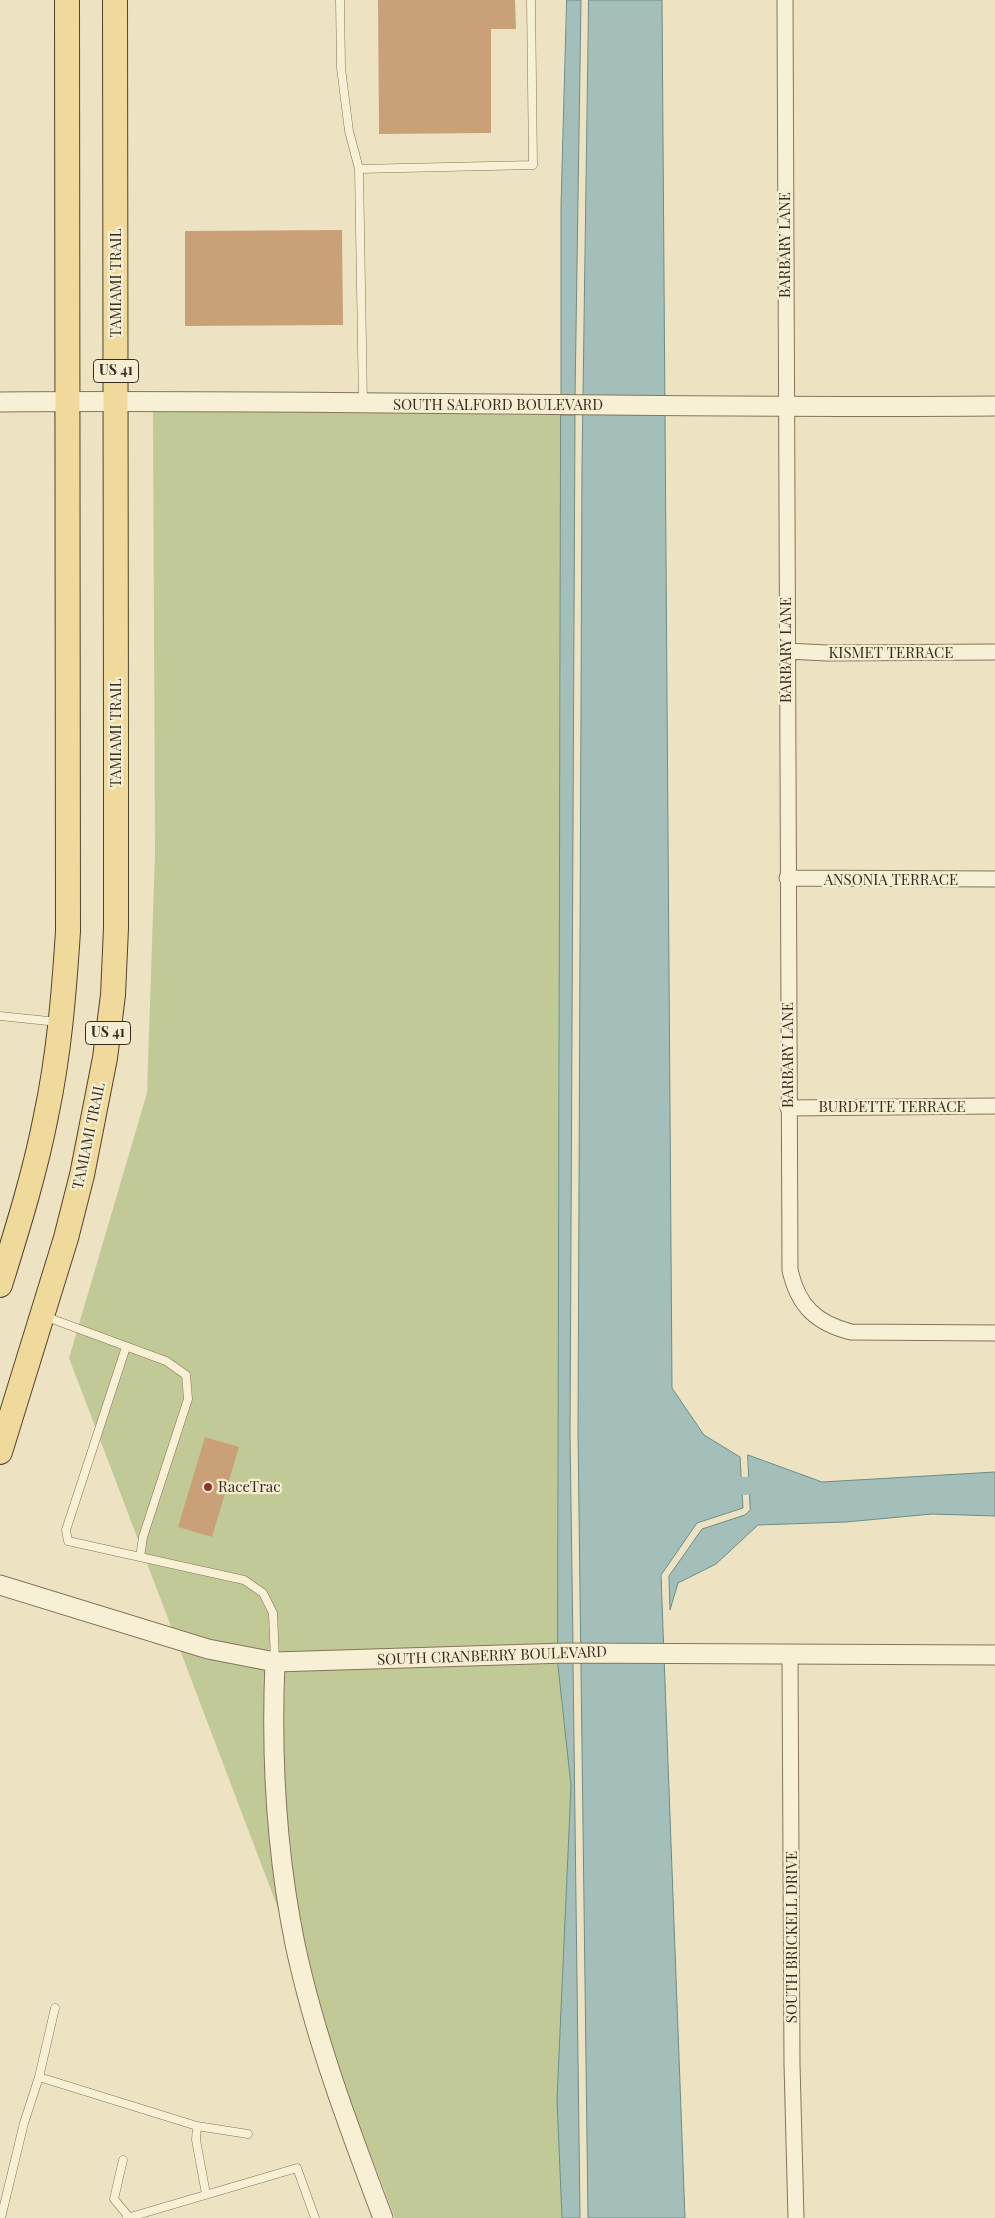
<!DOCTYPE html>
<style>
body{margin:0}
canvas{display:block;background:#ede3c2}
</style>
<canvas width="995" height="2218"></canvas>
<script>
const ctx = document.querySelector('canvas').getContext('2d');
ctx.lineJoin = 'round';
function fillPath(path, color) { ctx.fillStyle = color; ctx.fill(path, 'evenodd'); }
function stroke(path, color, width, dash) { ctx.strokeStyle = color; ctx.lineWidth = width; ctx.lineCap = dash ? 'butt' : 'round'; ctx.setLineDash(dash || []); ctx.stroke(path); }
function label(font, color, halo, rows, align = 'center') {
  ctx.font = font + ' "Playfair Display",serif'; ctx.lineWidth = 4.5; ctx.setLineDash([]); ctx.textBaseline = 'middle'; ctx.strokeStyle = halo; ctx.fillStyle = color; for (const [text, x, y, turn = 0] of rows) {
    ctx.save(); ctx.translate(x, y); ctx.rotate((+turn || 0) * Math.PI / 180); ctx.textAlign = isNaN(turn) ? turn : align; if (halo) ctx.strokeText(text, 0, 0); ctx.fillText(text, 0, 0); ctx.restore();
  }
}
fillPath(new Path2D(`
 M153,410L561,415L558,1644L277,1653L211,1641L172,1629L69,1358L147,1093L155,853Z
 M180,1650L266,1669C262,1756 268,1833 282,1919Z
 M558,1662L571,1786L557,2100L562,2218H395C374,2162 350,2105 332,2048C294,1927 279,1797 285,1670Z`), '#c1ca96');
const water = new Path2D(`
 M567,0H581L575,397H561V206Z
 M589,0H662L672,1388L704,1435L740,1457L743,1508L697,1523L661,1575L685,2218H588L578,1433L582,466Z
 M561,415H575L570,1434L573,1644H558Z
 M748,1455L822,1482L995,1472V1516L932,1514L846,1522L758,1525L716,1564L678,1583L670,1610L669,1576L702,1529L745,1515L750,1510Z
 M558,1662H573L580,2218H562L557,2100L571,1786Z`);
fillPath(water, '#a4bfb9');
stroke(water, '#6c8d87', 1);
stroke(new Path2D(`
 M741,1486L773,1485`), '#a4bfb9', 18);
fillPath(new Path2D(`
 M378,0H515L516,29H491V133L379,134Z
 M342,230L343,325L185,326V231Z
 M205,1437L239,1447L212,1537L178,1527Z`), '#caa079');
const service = new Path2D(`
 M340,0L341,68L349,131L359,169L363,404
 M359,169L533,165L531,0
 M0,1016L58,1022
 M44,1316L166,1361L186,1375L188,1399L143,1537L140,1557L244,1580L263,1593L273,1613L275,1661
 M126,1347L66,1530L68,1541L140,1557
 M39,2077L55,2008
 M123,2160L114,2199L129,2217
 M206,2194L196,2140L197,2126L248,2134
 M1,2218L24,2123L39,2077L197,2126
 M127,2218L297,2168L315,2218`);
const minor = new Path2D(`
 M785,0L790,1270C798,1306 816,1323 851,1332L995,1333
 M786,651L827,653L995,652
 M787,878L995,879
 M788,1108L995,1106
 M790,1655L792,2064L796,2218`);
const tertiary = new Path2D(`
 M0,402C332,399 663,409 995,406
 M0,1585L208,1649L275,1662L566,1653L995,1655
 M275,1662C271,1756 276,1851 295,1944C315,2038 349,2128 383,2218`);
const primary = new Path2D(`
 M0,1285C17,1230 35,1173 46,1116C59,1055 64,993 68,931L67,0
 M0,1452L66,1238L82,1175L105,1058L113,995L116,928V743L115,0`);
stroke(service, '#86745a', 9);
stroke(minor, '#86745a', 17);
stroke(tertiary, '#86745a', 21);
stroke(primary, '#54422e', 26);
stroke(service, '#f8f0d5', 8);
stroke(minor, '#f8f0d5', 15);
stroke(tertiary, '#f8f0d5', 19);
stroke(primary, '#efda9b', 24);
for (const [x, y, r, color] of [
 [208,1487,5,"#93322c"]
]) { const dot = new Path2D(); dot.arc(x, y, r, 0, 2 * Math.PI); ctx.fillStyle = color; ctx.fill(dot); stroke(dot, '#f4edd1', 2); }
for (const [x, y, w] of [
 [116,371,45],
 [108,1033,45]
]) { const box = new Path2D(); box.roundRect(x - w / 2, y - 11.5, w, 23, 4); ctx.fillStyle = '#f4edd1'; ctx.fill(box); stroke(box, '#362b1e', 1); }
label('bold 14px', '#362b1e', null, [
 ["US 41",116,371],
 ["US 41",108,1033]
]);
label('15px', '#362b1e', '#f4edd1', [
 ["BARBARY LANE",785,245,-90],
 ["TAMIAMI TRAIL",116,283,-90],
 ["SOUTH SALFORD BOULEVARD",498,405],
 ["BARBARY LANE",786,650,-90],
 ["KISMET TERRACE",891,653],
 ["TAMIAMI TRAIL",116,733,-90],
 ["ANSONIA TERRACE",891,880],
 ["BARBARY LANE",788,1055,-90],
 ["BURDETTE TERRACE",892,1107],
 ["TAMIAMI TRAIL",89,1136,-78],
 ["SOUTH CRANBERRY BOULEVARD",492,1656,-2],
 ["SOUTH BRICKELL DRIVE",792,1937,-90]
]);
label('15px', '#362b1e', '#f4edd1', [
 ["RaceTrac",218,1487]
], 'left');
</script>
